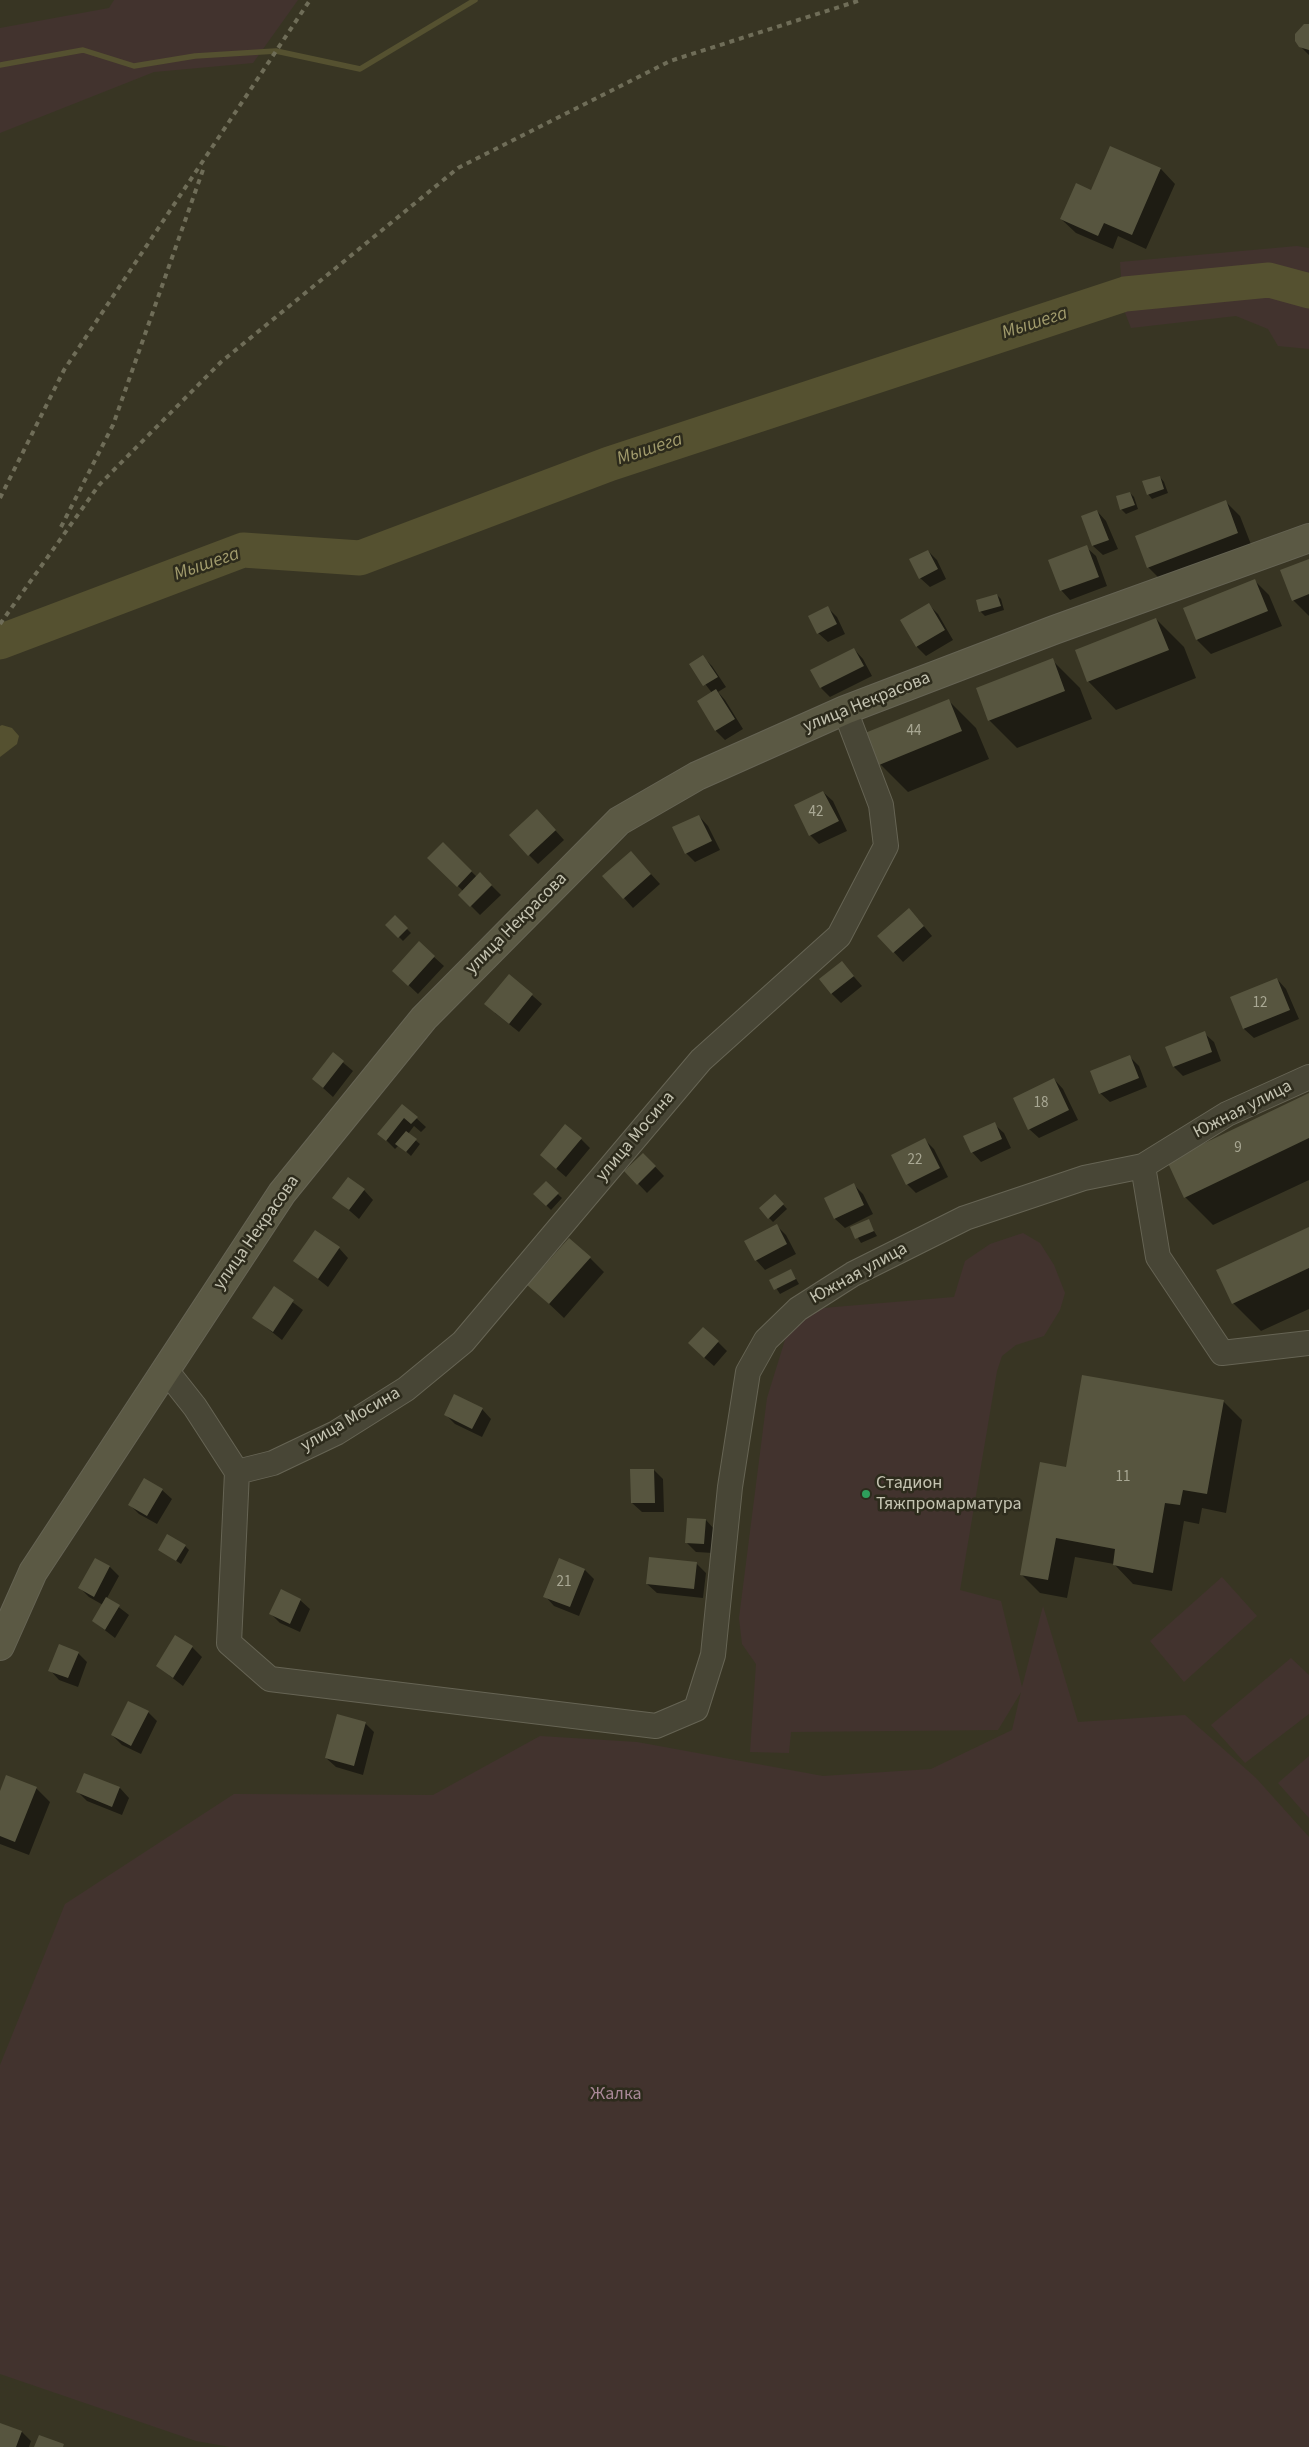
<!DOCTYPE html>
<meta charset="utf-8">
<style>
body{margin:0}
canvas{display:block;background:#383523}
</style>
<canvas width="1309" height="2447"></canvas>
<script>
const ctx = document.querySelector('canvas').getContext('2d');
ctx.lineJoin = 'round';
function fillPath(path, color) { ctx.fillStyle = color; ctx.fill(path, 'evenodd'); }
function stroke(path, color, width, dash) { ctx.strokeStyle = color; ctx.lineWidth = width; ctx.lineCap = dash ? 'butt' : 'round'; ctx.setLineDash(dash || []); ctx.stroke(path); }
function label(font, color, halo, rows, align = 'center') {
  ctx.font = font + ' "Source Sans 3",sans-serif'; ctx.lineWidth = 5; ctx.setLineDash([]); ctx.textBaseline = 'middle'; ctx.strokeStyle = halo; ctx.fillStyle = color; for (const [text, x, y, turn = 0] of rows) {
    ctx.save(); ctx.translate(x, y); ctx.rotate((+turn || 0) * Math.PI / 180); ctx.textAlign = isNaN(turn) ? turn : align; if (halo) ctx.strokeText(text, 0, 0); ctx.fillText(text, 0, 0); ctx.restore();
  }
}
fillPath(new Path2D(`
 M114,0H298L253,63L154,72L0,133V28L109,8Z
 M1297,246L1309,248V283L1278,273L1122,289L1120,262Z
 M1276,296L1309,306V349L1278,346L1268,329L1236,316L1131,328L1122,305L1191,299Z
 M1023,1233L1040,1243L1054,1265L1065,1293L1060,1310L1044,1336L1016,1345L1002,1356L997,1371L960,1590L1001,1601L1022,1687L1043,1606L1078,1722L1185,1715L1256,1778L1309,1837V2447H230L196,2441L0,2374V2065L65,1904L234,1794L433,1795L540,1736L637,1742L823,1776L931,1769L1012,1730L1021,1692L998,1730L791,1732L789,1753L750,1752L756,1664L742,1644L739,1618L767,1398L789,1327L811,1309L954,1297L965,1261L990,1244Z
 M1222,1577L1257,1616L1184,1682L1150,1641Z
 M1291,1658L1309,1675V1714L1245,1763L1211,1725Z
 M1309,1756V1818L1278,1783Z`), '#42332e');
fillPath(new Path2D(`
 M2,725L12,728L19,736L17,744L0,757V726Z`), '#555130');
fillPath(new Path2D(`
 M1304,26L1309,27V55L1300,46L1296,34Z
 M1111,148L1161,169L1175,184L1146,249L1118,236L1113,249L1076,233L1061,219L1092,192Z
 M1160,477L1164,482L1168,493L1152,499L1148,494Z
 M1130,493L1134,497L1138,509L1126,514L1121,509Z
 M1226,502L1240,516L1252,547L1162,581L1148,567Z
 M1097,511L1106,521L1118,549L1103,555L1093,546L1082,517Z
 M1086,547L1096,556L1107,586L1070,600L1061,590Z
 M928,551L937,560L946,579L930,587L920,578Z
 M1309,560V616L1293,600Z
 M1255,581L1269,595L1282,626L1211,654L1197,640Z
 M997,595L1001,599L1004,610L985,616L980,611Z
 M929,605L938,614L953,640L926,656L917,647L901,620Z
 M828,608L837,617L845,634L828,642L818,633Z
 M1156,619L1184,647L1196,678L1116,710L1088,681Z
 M854,649L863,659L872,676L830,697L821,688Z
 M703,657L712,666L726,687L718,692L725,700L743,729L725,740L716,731L698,701L712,693L690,664Z
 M1052,660L1080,688L1092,719L1017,748L989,720Z
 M948,700L976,728L989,759L908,792L880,764Z
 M823,792L833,801L847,831L819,844L810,835Z
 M699,816L708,826L720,850L695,862L686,853Z
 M546,820L564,840L538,864L529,855Z
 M443,844L477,877L480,874L501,895L480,915L460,895L463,891L429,858Z
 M640,862L660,884L633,908L624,898Z
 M395,917L411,933L403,941L387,925Z
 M918,919L932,936L903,962L879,936Z
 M434,957L444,966L418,994L403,980Z
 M842,963L862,986L841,1003L831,993Z
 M509,975L542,1004L519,1032L495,1013Z
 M1277,979L1286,989L1299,1019L1254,1038L1244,1029L1232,998Z
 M1204,1033L1214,1042L1221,1061L1183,1076L1174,1067L1167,1048Z
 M333,1054L353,1071L333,1097L313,1079Z
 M1130,1057L1139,1066L1147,1087L1110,1102L1100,1093Z
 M1054,1079L1063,1089L1078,1120L1039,1138L1029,1129Z
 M1309,1094V1180L1213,1225L1185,1197Z
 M402,1105L426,1127L421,1132L414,1126L408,1134L420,1144L411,1156L399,1145L395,1149L379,1133Z
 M994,1124L1004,1133L1011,1148L981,1162L972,1152Z
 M581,1139L590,1148L566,1177L551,1164Z
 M924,1139L934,1149L948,1177L916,1193L907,1184Z
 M643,1154L664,1176L647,1193L626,1171Z
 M546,1183L562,1198L551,1210L535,1194Z
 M854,1185L863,1194L873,1214L845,1228L835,1219L825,1198Z
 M364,1190L373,1200L359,1219L334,1197Z
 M779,1200L787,1209L773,1222L769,1218Z
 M868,1221L877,1236L861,1243L852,1228Z
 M777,1226L786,1235L796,1254L765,1270L756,1260Z
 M1309,1228V1309L1261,1331L1233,1303Z
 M339,1248L348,1258L328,1287L295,1261Z
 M590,1258L604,1272L564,1318L529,1285Z
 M791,1270L799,1284L780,1294L771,1280Z
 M274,1288L303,1310L282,1340L253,1317Z
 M718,1342L727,1351L714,1366L699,1353Z
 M1223,1401L1242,1420L1226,1513L1202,1508L1199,1524L1184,1521L1172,1591L1133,1584L1114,1564L1075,1557L1067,1598L1040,1593L1021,1574L1067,1468Z
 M482,1409L491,1419L482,1437L455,1424L445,1414Z
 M654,1470L663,1479L664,1512H642L632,1503Z
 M162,1490L172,1499L157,1524L139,1514L130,1505Z
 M706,1520L715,1530L713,1553L696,1552L686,1542Z
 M185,1546L189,1550L181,1564L160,1550Z
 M95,1559L110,1567L119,1576L107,1598L129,1615L115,1638L93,1621L103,1605L89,1597L80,1588Z
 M696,1563L706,1573L703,1598L657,1593L647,1584Z
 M585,1570L594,1579L579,1616L554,1606L545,1596Z
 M300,1600L310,1609L300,1632L280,1623L271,1614Z
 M176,1637L192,1647L202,1657L183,1686L157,1666Z
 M78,1653L87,1662L78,1687L59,1680L50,1670Z
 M148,1712L157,1721L141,1754L122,1745L112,1735Z
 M365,1723L374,1732L363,1775L336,1767L326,1758Z
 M85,1774L120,1788L129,1798L122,1815L87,1801L78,1792Z
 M36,1788L50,1802L29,1855L0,1844V1794Z
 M0,2424L22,2432L31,2441L29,2447H0Z`), '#0007');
stroke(new Path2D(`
 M0,65L83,50L134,66L195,56L276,51L360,69L475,0`), '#555130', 5.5);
stroke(new Path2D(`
 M0,642L243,550L360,558L609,464L1125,294L1269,280L1309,291`), '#555130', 35);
fillPath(new Path2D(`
 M1304,24H1309V50L1299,47L1295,41V34Z
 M1110,146L1161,168L1132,235L1104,223L1098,236L1060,219L1076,183L1091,190Z
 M1160,476L1164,489L1147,495L1142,481Z
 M1130,492L1135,505L1120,510L1116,496Z
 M1226,500L1238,533L1147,568L1135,536Z
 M1097,510L1109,540L1092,546L1081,516Z
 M1087,545L1099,577L1060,591L1048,560Z
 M928,550L938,569L919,579L909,559Z
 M1309,559V594L1292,601L1280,570Z
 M1255,579L1268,611L1196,640L1183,608Z
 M997,594L1001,606L979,612L976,600Z
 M929,603L945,630L916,647L900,620Z
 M828,606L837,624L817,634L808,616Z
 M1156,618L1169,650L1087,682L1075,650Z
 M854,648L864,666L820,688L810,670Z
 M703,655L718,677L703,686L689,664Z
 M1053,658L1065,691L988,721L976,688Z
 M716,689L735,719L715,731L697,701Z
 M949,699L962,731L879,765L865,733Z
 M823,791L839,821L809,836L794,805Z
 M537,809L556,830L528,856L509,835Z
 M699,815L712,841L685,854L672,827Z
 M443,842L472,871L457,887L427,858Z
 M631,851L651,874L623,899L602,876Z
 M480,872L492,885L470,907L458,895Z
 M909,908L924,926L893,953L877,936Z
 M395,915L408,928L398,938L385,925Z
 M419,941L435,956L408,986L392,971Z
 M842,961L854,976L831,994L819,979Z
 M509,974L533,994L509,1024L484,1004Z
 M1277,978L1290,1010L1243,1029L1230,997Z
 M1205,1031L1212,1052L1173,1067L1165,1047Z
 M333,1052L344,1061L323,1088L312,1079Z
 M1130,1055L1139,1078L1099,1094L1090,1071Z
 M1054,1078L1069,1110L1028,1130L1013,1098Z
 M1309,1093V1138L1184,1198L1167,1161Z
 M402,1104L418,1117L411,1124L404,1118L386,1141L377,1134Z
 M995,1122L1002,1139L971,1153L963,1136Z
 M565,1124L582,1138L556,1169L540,1155Z
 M406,1131L417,1139L406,1152L395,1144Z
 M925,1138L940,1168L906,1185L891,1155Z
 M643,1153L656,1166L637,1185L624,1171Z
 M348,1177L365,1189L349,1210L332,1198Z
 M546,1181L559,1193L546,1206L533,1194Z
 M854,1183L864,1205L834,1219L824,1198Z
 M775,1194L784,1204L768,1219L759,1208Z
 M869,1219L874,1231L855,1239L850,1227Z
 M777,1224L787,1244L755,1261L744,1241Z
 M1309,1227V1268L1232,1304L1216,1270Z
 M315,1230L340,1247L318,1279L293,1261Z
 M569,1238L591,1257L549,1304L527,1285Z
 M791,1269L796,1279L774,1290L769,1280Z
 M274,1286L294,1300L273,1332L252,1318Z
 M703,1327L719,1341L704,1358L688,1343Z
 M1082,1375L1224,1400L1207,1494L1183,1490L1180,1505L1165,1503L1153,1573L1113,1565L1115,1549L1056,1538L1048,1580L1020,1575L1040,1462L1066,1467Z
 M454,1394L483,1408L472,1429L444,1415Z
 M630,1469H654L655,1503H631Z
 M144,1478L163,1489L147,1516L128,1505Z
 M687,1518L706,1519L704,1544L685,1543Z
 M167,1534L186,1545L176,1561L158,1550Z
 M649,1557L697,1562L694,1589L646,1584Z
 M95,1558L110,1566L94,1597L78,1588Z
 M559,1558L585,1569L570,1607L543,1597Z
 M281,1589L301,1599L290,1624L269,1614Z
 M106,1597L120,1605L105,1630L92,1621Z
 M175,1635L193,1646L173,1678L156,1666Z
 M59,1644L79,1652L68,1678L48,1671Z
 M128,1701L149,1711L131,1746L111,1735Z
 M337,1714L366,1722L354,1766L325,1758Z
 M84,1773L120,1787L112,1807L76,1792Z
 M6,1775L37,1787L15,1842L0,1836V1791Z
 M0,2423L22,2431L16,2447H0Z
 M39,2435L64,2444L63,2447H34Z`), '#57553f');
const minor = new Path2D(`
 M845,710L881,805L886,846L839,936L701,1060L463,1342L406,1389L336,1433L273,1463L237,1472L229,1643L270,1679L656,1726L696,1709L713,1655L730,1487L748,1372L766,1340L798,1309L853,1274L965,1218L1084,1178L1143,1166L1227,1114L1309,1077
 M1143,1166L1158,1257L1222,1353L1309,1343
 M165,1369L195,1407L237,1472`);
const secondary = new Path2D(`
 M0,1646L33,1572L282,1193L424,1018L619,821L697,776L845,710L1054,630L1309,538`);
stroke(minor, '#666454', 26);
stroke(secondary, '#666454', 30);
stroke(minor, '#484636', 24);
stroke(secondary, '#5b5944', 28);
stroke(new Path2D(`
 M0,498L64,370L310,0
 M61,527L113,425L204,167
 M0,624L99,485L221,362L458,168L670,61L861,0`), '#6f6d58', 4, [5, 5]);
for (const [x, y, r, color] of [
 [866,1494,5,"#2e9e5b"]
]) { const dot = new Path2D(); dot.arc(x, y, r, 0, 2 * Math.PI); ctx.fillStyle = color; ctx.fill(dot); stroke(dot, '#2d2b1c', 2); }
label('15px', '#a9a894', null, [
 ["44",914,732],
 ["42",816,813],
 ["12",1260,1004],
 ["18",1041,1104],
 ["9",1238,1149],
 ["22",915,1161],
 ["11",1123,1478],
 ["21",564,1583]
]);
label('18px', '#c4c3b1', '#2d2b1c', [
 ["улица Некрасова",867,703,-22],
 ["улица Некрасова",517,924,-45],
 ["Южная улица",1243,1110,-27],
 ["улица Мосина",636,1137,-50],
 ["улица Некрасова",257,1233,-55],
 ["Южная улица",859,1274,-29],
 ["улица Мосина",351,1420,-30]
]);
label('18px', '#c4c3b1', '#2d2b1c', [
 ["Стадион",876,1484],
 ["Тяжпромарматура",876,1505]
], 'left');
label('18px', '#a98897', '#2d2b1c', [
 ["Жалка",616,2095]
]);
label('italic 19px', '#a19b6c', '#2d2b1c', [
 ["Мышега",1035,324,-18],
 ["Мышега",650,450,-18],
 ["Мышега",207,565,-19]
]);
</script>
